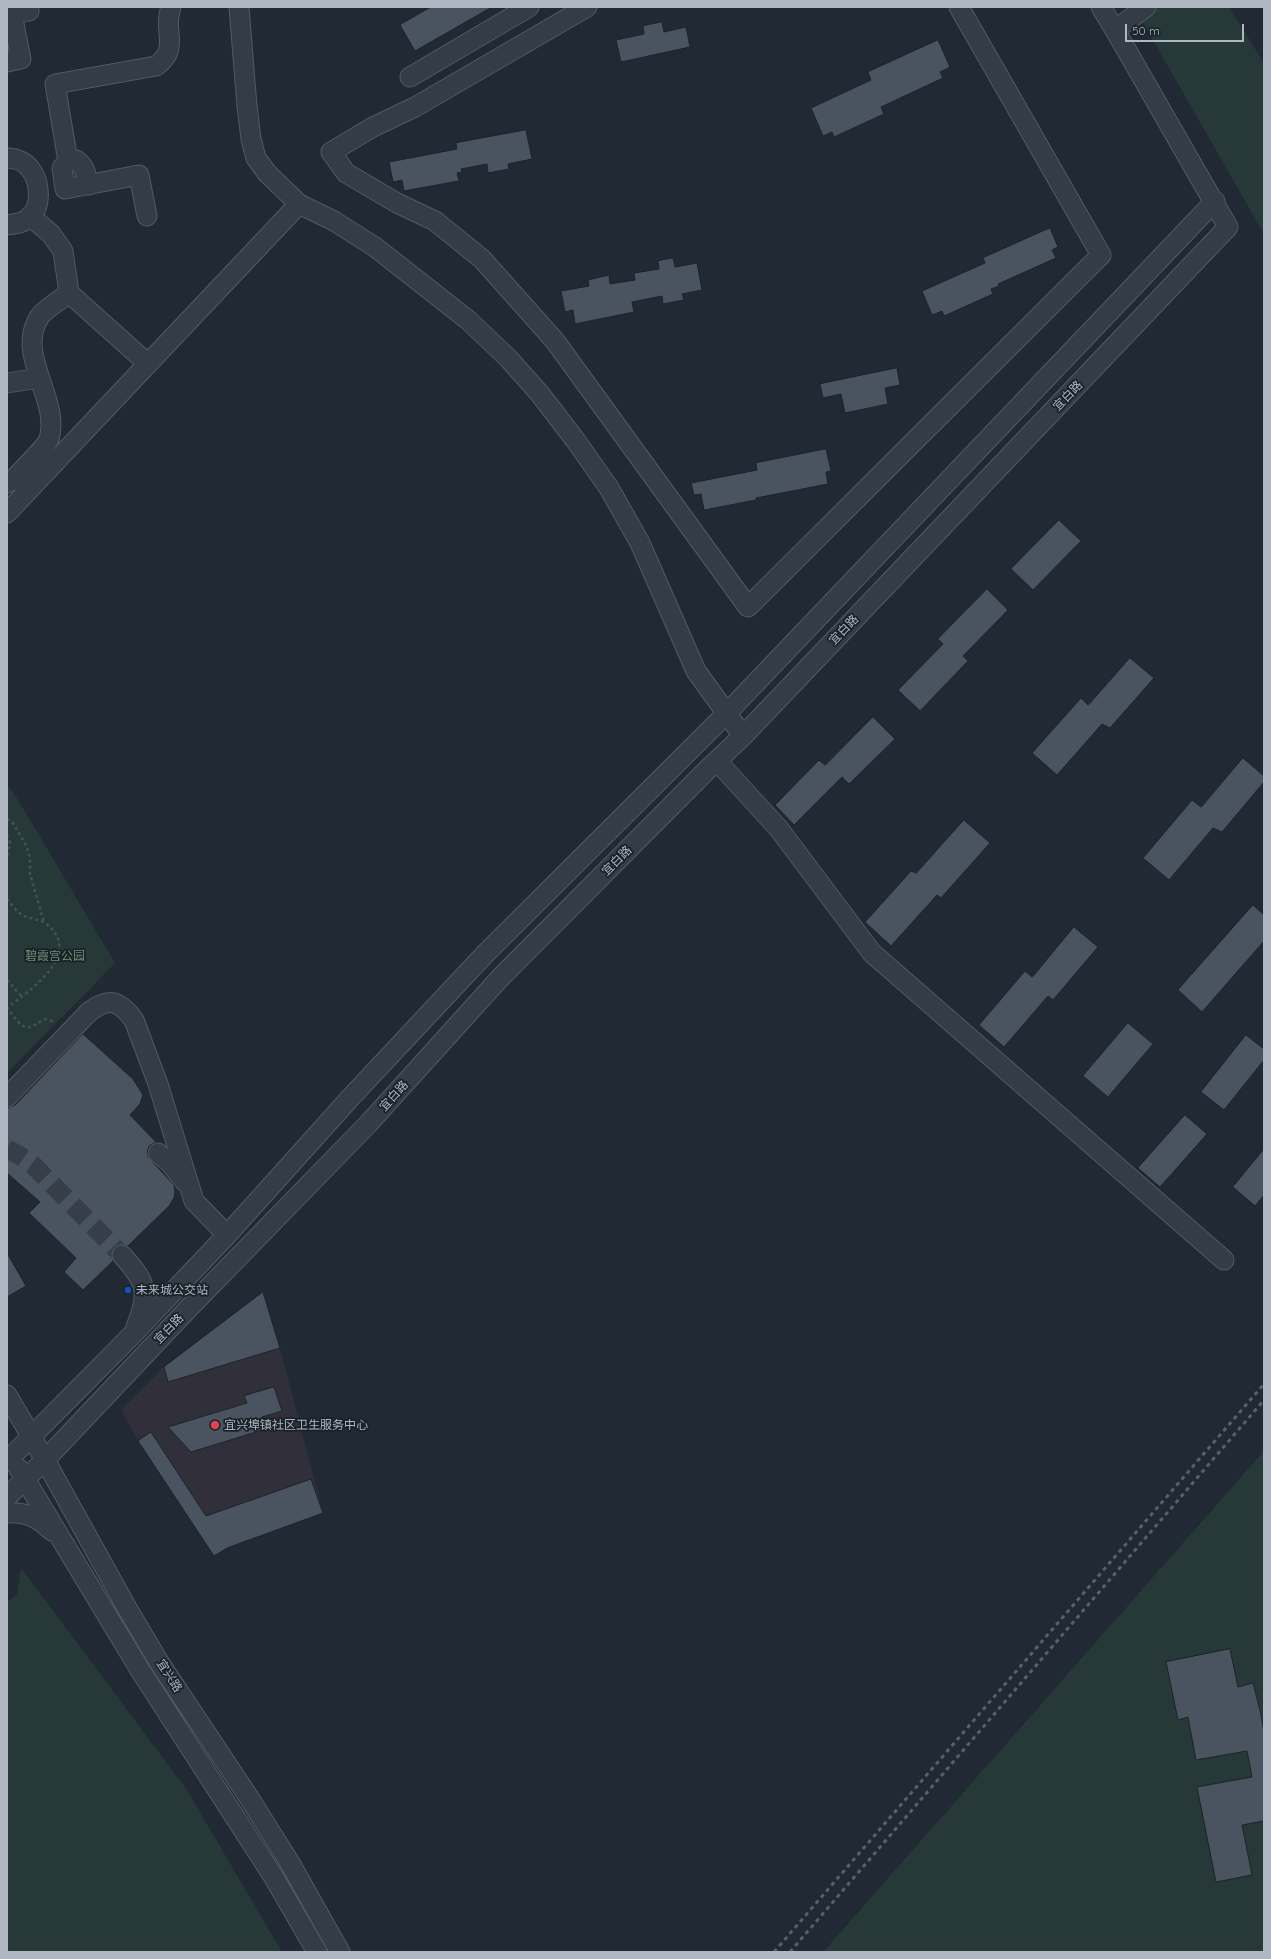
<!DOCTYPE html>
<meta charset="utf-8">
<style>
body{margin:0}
#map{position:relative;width:1271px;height:1959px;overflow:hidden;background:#212a34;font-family:Quicksand,sans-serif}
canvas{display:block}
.frame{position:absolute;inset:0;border:8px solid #afb7c2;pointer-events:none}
.scale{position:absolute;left:1125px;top:24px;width:119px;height:18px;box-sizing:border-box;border:2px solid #afb7c2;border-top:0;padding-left:5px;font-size:12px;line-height:14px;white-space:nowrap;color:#afb7c2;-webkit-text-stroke:3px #1a2129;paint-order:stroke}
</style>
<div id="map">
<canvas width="1271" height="1959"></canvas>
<div class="frame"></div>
<div class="scale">50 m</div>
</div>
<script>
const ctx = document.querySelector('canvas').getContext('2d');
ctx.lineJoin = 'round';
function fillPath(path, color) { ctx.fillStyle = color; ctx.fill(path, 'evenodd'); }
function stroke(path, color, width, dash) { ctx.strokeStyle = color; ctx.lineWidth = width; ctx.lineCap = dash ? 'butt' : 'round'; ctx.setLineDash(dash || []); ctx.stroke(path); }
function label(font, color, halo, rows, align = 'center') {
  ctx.font = font + ' Quicksand,"Noto Sans SC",sans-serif'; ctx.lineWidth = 3.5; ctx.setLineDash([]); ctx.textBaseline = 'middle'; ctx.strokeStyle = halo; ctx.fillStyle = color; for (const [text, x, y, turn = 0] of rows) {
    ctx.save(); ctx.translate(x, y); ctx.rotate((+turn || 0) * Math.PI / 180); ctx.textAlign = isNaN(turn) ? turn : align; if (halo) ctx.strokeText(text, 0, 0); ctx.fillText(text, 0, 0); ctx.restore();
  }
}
fillPath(new Path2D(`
 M263,1292L280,1348L323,1513L227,1548L214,1556L138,1441L121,1410L164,1367Z`), '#302f3a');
fillPath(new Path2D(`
 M1134,7H1229L1264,63V234Z
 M7,784L20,803L115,963L7,1073Z
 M1264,1451V1952H823Z
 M21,1568L187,1790L282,1952H7V1602L17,1594Z`), '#263837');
const building = new Path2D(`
 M431,7H492L415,51L400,25Z
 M662,22L664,32L686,27L690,47L621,62L616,40L644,34L643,26Z
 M938,40L950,67L940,72L943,78L881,107L884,114L834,137L832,132L823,136L811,108L871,80L868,72Z
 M526,130L532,159L508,164L509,169L488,173L487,164L461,169L462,172L457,173L459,181L404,191L402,180L393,182L389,162L457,149L456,143Z
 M1050,228L1058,247L1052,250L1056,258L998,284L999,286L991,289L993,294L944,316L942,311L932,315L922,291L985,263L983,258Z
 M673,258L675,267L697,263L702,290L682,294L684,300L663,304L662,296L632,302L634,312L575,324L573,310L565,312L561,291L589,286L588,280L609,275L610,284L635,280L634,273L659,269L658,261Z
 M897,368L900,385L885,388L888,404L845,413L841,394L823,398L820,384Z
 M826,449L831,471L826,472L828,484L756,498V500L704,510L701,494L694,495L691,483L757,470L756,463Z
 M1059,520L1081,541L1033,590L1011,569Z
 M987,589L1008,610L963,656L968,661L920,711L898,690L943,644L938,639Z
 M1130,658L1154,678L1110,728L1102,724L1057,775L1032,753L1081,698L1088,705Z
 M873,717L895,739L849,784L842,777L794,825L775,805L819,760L825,765Z
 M1243,758L1264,776V782L1222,832L1213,828L1169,880L1143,858L1192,800L1201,807Z
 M964,820L990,843L941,898L937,895L891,946L865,922L911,871L916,873Z
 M1253,905L1264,915V941L1202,1012L1178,990Z
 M1074,927L1098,947L1053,1000L1048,996L1004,1047L979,1025L1025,971L1032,977Z
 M1128,1023L1153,1044L1108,1097L1083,1076Z
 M83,1034L133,1079L143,1095L140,1104L130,1115L156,1142L149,1146L147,1152L148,1157L174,1185L175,1192L174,1198L169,1206L128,1246L120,1244L115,1247L112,1252L113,1261L83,1290L64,1272L76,1258L29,1213L40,1202L7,1173V1108L15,1105Z
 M1246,1035L1264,1049V1060L1224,1110L1201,1092Z
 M1185,1115L1207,1134L1160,1187L1138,1168Z
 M1264,1149V1195L1255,1206L1233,1187Z
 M7,1253L26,1286L7,1297Z
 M263,1292L280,1348L168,1382L164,1367Z
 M274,1387L282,1411L262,1417L266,1429L191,1452L168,1427L247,1403L244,1396Z
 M151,1432L206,1516L311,1479L323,1513L227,1548L214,1556L138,1441Z
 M1230,1649L1238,1687L1253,1683L1260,1710L1264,1732V1821L1242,1825L1252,1875L1216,1882L1197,1787L1252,1777L1247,1751L1196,1760L1188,1717L1178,1720L1166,1662Z`);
fillPath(building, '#4a5460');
stroke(building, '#1c232b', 1);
stroke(new Path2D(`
 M7,1149L19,1155L33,1165L122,1255`), '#363f49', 19, [19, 10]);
const minor = new Path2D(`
 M239,7L247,106L251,139L256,158L267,173L299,204L334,221L375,247L468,320L508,358L540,394L576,441L609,488L640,543L696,671L743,736
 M587,7L415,107L373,127L331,152L346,173L397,203L435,221L482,259L555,341L748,607L1101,255L959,7
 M1101,7L1115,30
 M7,15L29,11L28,7
 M7,62L21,59L12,14
 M410,77L529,7
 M7,158C16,158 26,162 31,170C40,182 42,206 30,217C24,223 15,224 7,225
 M68,161L76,160C85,166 86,174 89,185
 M147,216L139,175L65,189L62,168L68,161L55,84L156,66C181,48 162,31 171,7
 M69,293L147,363
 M7,383L39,378
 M7,483L13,480C20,472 47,446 49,439C61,399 14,354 40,316C46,308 61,300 69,293L63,251L51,234L30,216
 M7,513L299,204
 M717,761L779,829L872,953L1224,1260
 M7,1097L89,1012C109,997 119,1000 134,1020L158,1084L194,1201L227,1235
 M158,1153L170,1163L185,1182
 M122,1255C147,1283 150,1292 136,1327
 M7,1395L45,1460L127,1608L159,1662L248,1796L290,1863L340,1952
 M7,1461L133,1334L227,1235L351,1097L485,954L726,714L1215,201
 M19,1469L140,1670L273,1876L317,1952
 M7,1497L45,1460L186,1311L369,1123L500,978L708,769L743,736L1228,227L1115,30L1146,7
 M7,1513C26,1511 38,1518 52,1531`);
stroke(minor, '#525a63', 21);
stroke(new Path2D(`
 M7,819L13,823L26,845L30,858V874L44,922
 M7,835L10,843L7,858
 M7,899C11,904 16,911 22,915C29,919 39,919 45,923C85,952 31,991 7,1007
 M7,980L22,997
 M7,1007C12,1014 21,1030 31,1027C36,1025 40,1021 46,1019L55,1022`), '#435355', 2.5, [3, 3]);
stroke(minor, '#343c45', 19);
stroke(new Path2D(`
 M774,1952L1264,1384
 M790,1952L1264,1400`), '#57606c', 3, [4, 4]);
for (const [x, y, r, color] of [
 [128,1290,4,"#1a4fb4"],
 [215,1425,5,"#e0444e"]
]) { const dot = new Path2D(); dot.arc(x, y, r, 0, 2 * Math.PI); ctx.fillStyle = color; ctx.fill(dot); stroke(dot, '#1a2129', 1.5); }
label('12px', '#afb7c2', '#1a2129', [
 ["宜白路",1068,396,-46],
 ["宜白路",844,630,-46],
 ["宜白路",617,861,-45],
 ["宜白路",394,1096,-48],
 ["宜白路",169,1329,-46],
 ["宜兴路",169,1676,57]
]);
label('12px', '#699070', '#1a2129', [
 ["碧霞宫公园",55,956]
]);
label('12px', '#afb7c2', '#1a2129', [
 ["未来城公交站",136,1290],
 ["宜兴埠镇社区卫生服务中心",224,1425]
], 'left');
</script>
